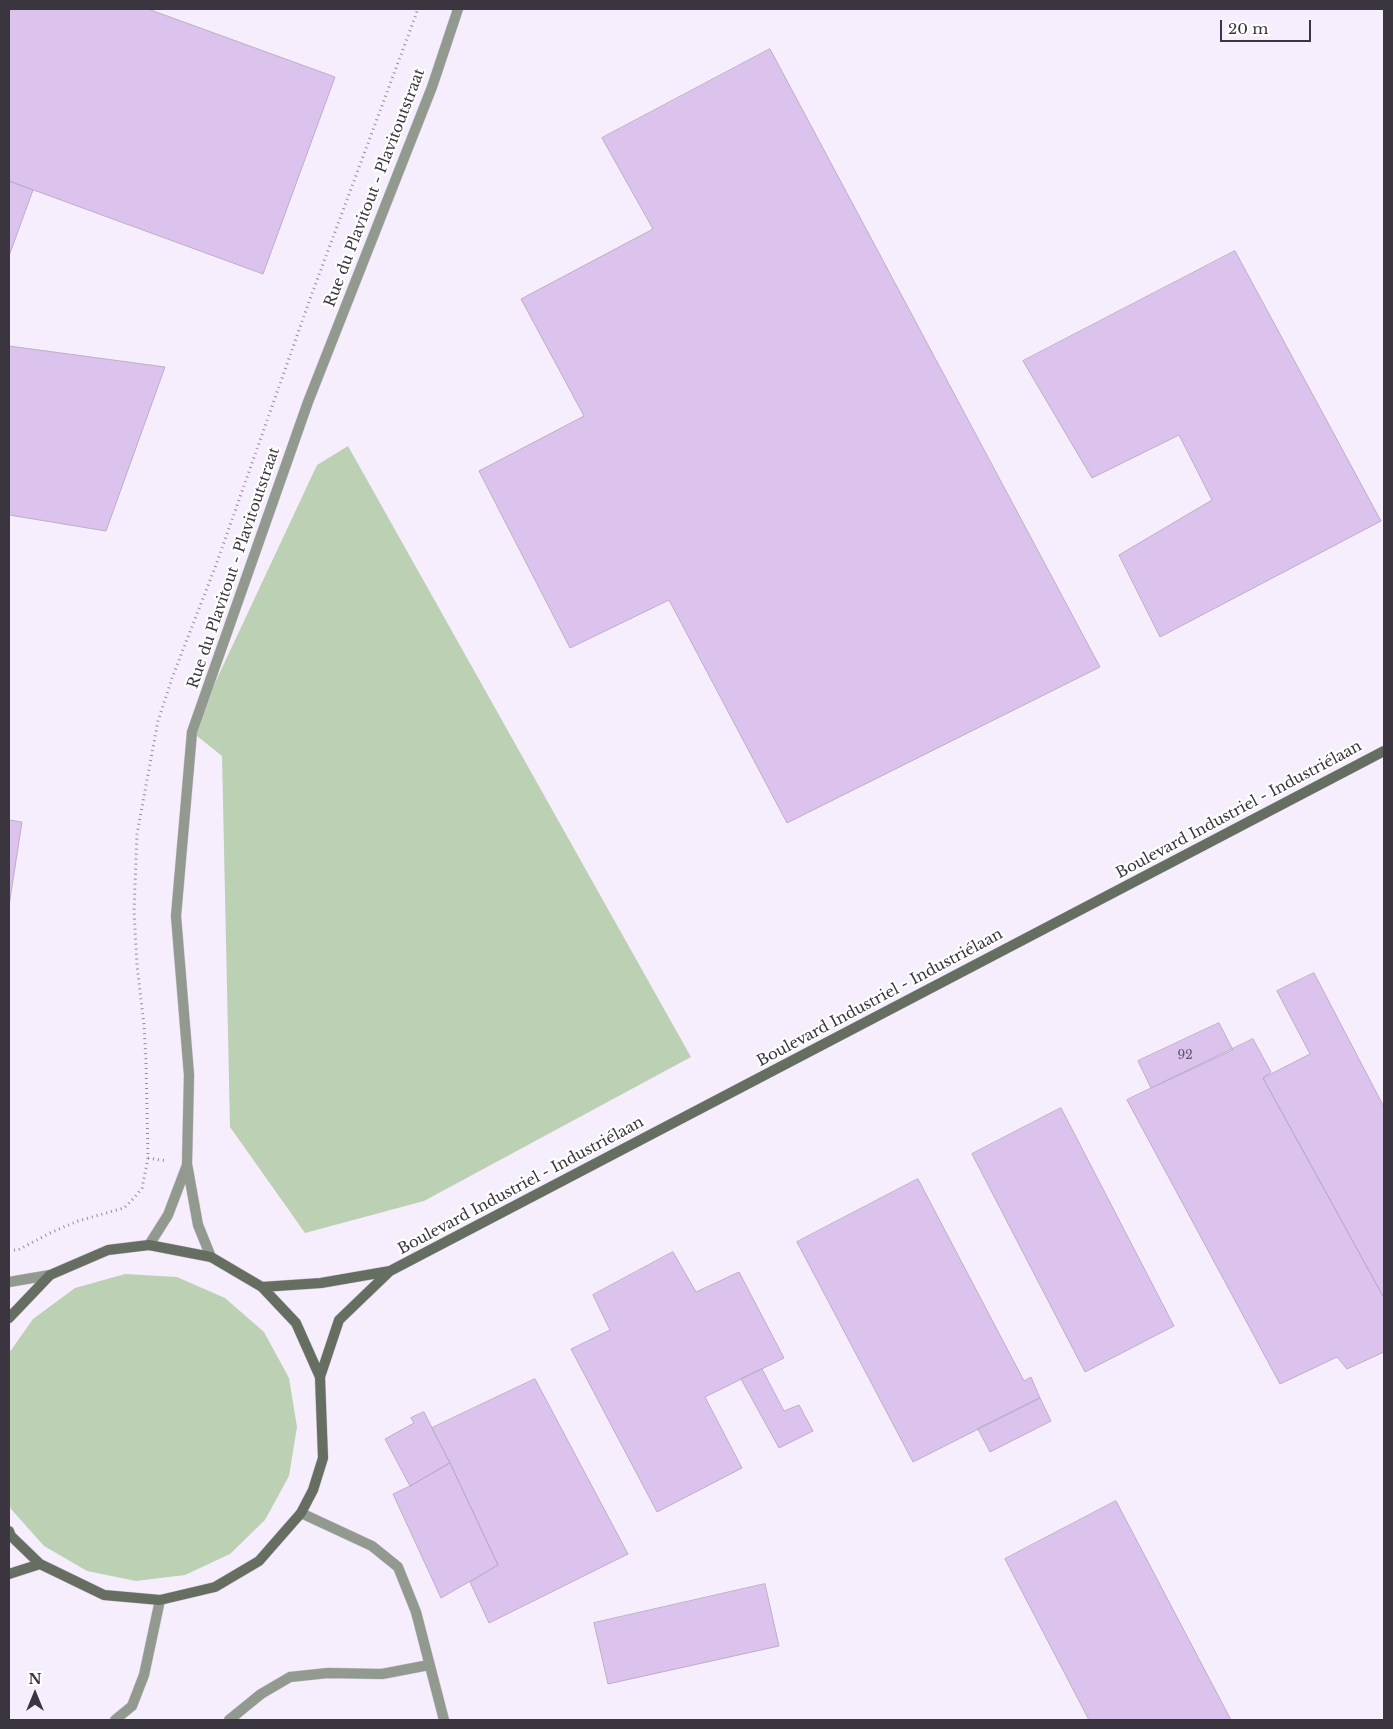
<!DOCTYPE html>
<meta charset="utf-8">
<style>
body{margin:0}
#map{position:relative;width:1393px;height:1729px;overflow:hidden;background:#f7eefd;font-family:"Libre Baskerville",serif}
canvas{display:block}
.frame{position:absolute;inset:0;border:10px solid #3b353f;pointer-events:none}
.north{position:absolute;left:10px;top:1669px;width:50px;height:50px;-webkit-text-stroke:4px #fff;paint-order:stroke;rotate:0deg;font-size:14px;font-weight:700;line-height:20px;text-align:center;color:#3b353f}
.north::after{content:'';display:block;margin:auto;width:18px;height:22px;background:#3b353f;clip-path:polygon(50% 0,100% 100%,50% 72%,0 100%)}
.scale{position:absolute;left:1220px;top:20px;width:91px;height:22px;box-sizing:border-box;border:2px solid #3b353f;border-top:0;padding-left:6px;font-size:15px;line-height:18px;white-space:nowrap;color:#3b353f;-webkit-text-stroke:4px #fff;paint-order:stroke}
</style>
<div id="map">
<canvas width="1393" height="1729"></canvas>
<div class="frame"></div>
<div class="north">N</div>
<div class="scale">20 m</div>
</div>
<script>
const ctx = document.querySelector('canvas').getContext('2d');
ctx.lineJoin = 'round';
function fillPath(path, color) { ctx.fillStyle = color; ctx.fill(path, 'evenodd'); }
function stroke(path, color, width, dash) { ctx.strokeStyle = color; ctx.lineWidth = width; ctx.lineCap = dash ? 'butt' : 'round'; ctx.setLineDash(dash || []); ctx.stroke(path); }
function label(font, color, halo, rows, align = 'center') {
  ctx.font = font + ' "Libre Baskerville",serif'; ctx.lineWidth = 4.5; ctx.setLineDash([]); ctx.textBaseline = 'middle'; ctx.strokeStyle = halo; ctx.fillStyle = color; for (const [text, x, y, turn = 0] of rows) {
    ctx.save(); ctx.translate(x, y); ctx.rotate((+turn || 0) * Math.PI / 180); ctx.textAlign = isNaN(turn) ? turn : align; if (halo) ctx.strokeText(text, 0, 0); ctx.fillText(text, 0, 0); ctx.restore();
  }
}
fillPath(new Path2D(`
 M348,446L691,1057L424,1201L305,1233L230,1127L222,756L192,732L317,465Z
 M125,1274L177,1277L225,1298L264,1332L289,1378L297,1427L289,1476L265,1520L230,1554L185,1575L136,1581L87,1571L44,1546L11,1509L9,1503V1353L33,1319L75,1288Z`), '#bcd1b4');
const building = new Path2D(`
 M11,9H148L335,77L263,274L9,181V14Z
 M770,49L1100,667L787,823L669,600L570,648L479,471L584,416L521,299L653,229L602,138Z
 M9,181L33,190L9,256Z
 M1235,251L1381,521L1160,637L1119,555L1212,500L1179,435L1092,478L1023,361Z
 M9,346L165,367L106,531L9,515Z
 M9,820L22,822L9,906Z
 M1314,973L1384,1107V1298L1263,1078L1310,1054L1277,991Z
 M1219,1023L1233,1050L1151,1088L1138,1061Z
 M1253,1039L1271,1072L1263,1078L1384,1298V1352L1347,1369L1337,1357L1280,1384L1127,1100Z
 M1061,1108L1174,1326L1085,1372L972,1154Z
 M918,1179L1024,1381L1031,1377L1040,1398L913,1462L797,1242Z
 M673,1252L696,1292L739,1272L784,1358L705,1397L742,1468L657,1512L571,1349L610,1330L593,1295Z
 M762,1369L784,1411L799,1405L813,1431L779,1448L741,1379Z
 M535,1379L628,1554L489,1623L470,1582L498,1565L450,1463L432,1428Z
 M1040,1398L1051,1421L990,1452L978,1429Z
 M424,1412L450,1463L410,1486L385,1439L414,1423L411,1418Z
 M450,1463L498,1565L441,1598L393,1494L410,1486Z
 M1116,1501L1231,1720H1089L1005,1559Z
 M765,1584L779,1646L608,1684L594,1623Z`);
fillPath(building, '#dcc3ed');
stroke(building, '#bbaec5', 1);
const street = new Path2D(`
 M149,1245L168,1215L187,1165
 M211,1257L198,1225L187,1164L189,1075L176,916L192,732L308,402L432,87L458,9
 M9,1282L50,1275
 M301,1513L372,1546L398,1567L416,1612L444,1720
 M115,1720L132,1706L144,1675L160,1600
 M229,1720L261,1694L290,1677L328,1673L382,1674L429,1665`);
const secondary = new Path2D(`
 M262,1287L321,1283L390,1271
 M9,1318L50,1275L108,1250L149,1245L211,1257L262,1287L296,1323L320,1377
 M9,1531L11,1536L40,1564L104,1595L160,1600L215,1587L259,1561L301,1513L313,1490L323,1458L320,1377L339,1320L390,1271L1384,751
 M9,1574L40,1564`);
stroke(street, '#d1c9d7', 11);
stroke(secondary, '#d1c9d7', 11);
stroke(new Path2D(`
 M148,1158L167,1161
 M9,1250H18L52,1232L78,1221L124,1208L134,1198L142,1188L148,1158L146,1061L144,1025L137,965L134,911L137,834L158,721L172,678L216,565L310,299L418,9`), '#938c98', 3, [1, 4]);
stroke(street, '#92998f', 10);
stroke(secondary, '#656e61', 10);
label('12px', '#63586a', null, [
 ["92",1185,1056]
]);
label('15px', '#3b353f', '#fff', [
 ["Rue du Plavitout - Plavitoutstraat",375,188,-69],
 ["Rue du Plavitout - Plavitoutstraat",234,568,-71],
 ["Boulevard Industriel - Industriélaan",1239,810,-28],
 ["Boulevard Industriel - Industriélaan",880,998,-28],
 ["Boulevard Industriel - Industriélaan",521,1186,-28]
]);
</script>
